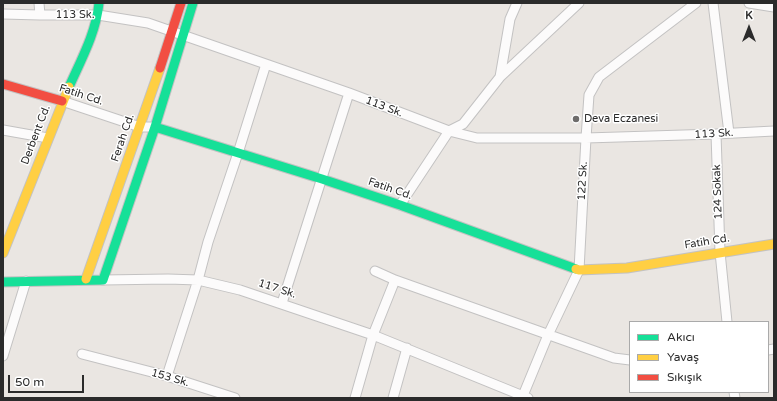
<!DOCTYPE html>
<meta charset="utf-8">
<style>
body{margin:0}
#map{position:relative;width:777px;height:401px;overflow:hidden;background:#eae6e2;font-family:"Varela Round",sans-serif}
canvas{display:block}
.frame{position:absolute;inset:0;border:4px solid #2b2b2b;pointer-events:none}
.legend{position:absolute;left:629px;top:321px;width:140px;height:72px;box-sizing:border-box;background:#fff;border:1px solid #aaa;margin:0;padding:5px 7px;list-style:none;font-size:12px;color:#2b2b2b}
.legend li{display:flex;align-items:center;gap:8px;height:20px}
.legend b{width:20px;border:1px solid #aaa}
.north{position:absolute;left:729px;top:8px;width:40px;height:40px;-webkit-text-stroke:3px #fff;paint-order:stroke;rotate:0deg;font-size:11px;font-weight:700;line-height:16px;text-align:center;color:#2b2b2b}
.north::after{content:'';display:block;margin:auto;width:14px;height:18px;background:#2b2b2b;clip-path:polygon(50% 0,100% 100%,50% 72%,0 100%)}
.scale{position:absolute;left:8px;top:375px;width:76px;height:18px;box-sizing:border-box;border:2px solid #2b2b2b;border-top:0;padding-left:5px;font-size:12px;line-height:14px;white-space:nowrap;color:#2b2b2b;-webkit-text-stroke:3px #fff;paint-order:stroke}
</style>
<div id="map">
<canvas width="777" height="401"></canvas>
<div class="frame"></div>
<ul class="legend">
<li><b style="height:5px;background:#16e098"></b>Akıcı</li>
<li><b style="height:5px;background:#ffcf43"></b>Yavaş</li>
<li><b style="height:5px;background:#f24e42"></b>Sıkışık</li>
</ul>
<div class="north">K</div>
<div class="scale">50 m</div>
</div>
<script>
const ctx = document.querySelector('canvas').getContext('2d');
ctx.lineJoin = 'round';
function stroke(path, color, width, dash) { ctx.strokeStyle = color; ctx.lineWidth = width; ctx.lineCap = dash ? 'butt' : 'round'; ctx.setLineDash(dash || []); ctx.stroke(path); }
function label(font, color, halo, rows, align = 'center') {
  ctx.font = font + ' "Varela Round",sans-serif'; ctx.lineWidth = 3; ctx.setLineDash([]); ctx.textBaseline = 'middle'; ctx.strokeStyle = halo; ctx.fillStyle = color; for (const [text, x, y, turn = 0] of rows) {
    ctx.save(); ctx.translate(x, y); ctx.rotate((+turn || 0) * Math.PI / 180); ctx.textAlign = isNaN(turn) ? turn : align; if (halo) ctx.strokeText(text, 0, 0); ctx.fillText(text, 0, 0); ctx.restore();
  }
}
const street = new Path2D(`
 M39,3L40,15
 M713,3L729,133
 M749,3L774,7
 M3,14L40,15H98L148,23L349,93L449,131L477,138H586L716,134L774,131
 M500,77L510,19L517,3
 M62,101L140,127H155
 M3,130L48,138
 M716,134L720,252L727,322
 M400,205L449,131L463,124L500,77L579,3
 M375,271L395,280L614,358L630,360
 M103,280L168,279L198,280L240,290L373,335L528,398
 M282,303L349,93
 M768,350L774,349
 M82,354L167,376L235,398
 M3,356L26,281
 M167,376L198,280L208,242L238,153L266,64
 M734,392L735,398
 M355,398L373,335L395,280
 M393,398L407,348
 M522,398L548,335L579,270L586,138L589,95L599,77L696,3`);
const fast = new Path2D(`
 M69,87C81,60 96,33 99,3
 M155,127L322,179L400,205L576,269
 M3,282L103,280L155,127L193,3`);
const slow = new Path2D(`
 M3,253L69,87
 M576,269L579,270L627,268L774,244
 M86,279L160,68`);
const jam = new Path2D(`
 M160,68L181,3
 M3,84L62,101`);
stroke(street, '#c3c2c2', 11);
stroke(fast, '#c3c2c2', 11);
stroke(slow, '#c3c2c2', 11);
stroke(jam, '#c3c2c2', 11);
stroke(street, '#fcfbfb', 9);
stroke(fast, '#16e098', 9);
stroke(slow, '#ffcf43', 9);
stroke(jam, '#f24e42', 9);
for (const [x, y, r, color] of [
 [576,119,4,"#6e6c6b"]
]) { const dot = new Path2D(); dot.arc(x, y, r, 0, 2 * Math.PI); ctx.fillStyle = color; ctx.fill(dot); stroke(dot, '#fff', 1.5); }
label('11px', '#2b2b2b', '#fff', [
 ["113 Sk.",75,15],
 ["Fatih Cd.",81,95,18],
 ["113 Sk.",384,107,21],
 ["113 Sk.",714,134,-3],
 ["Derbent Cd.",36,135,-69],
 ["Ferah Cd.",123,138,-71],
 ["122 Sk.",583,181,-87],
 ["Fatih Cd.",390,189,19],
 ["124 Sokak",718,192,-92],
 ["Fatih Cd.",707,242,-9],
 ["117 Sk.",277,289,18],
 ["153 Sk.",170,378,16]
]);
label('11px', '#2b2b2b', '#fff', [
 ["Deva Eczanesi",584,119]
], 'left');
</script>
